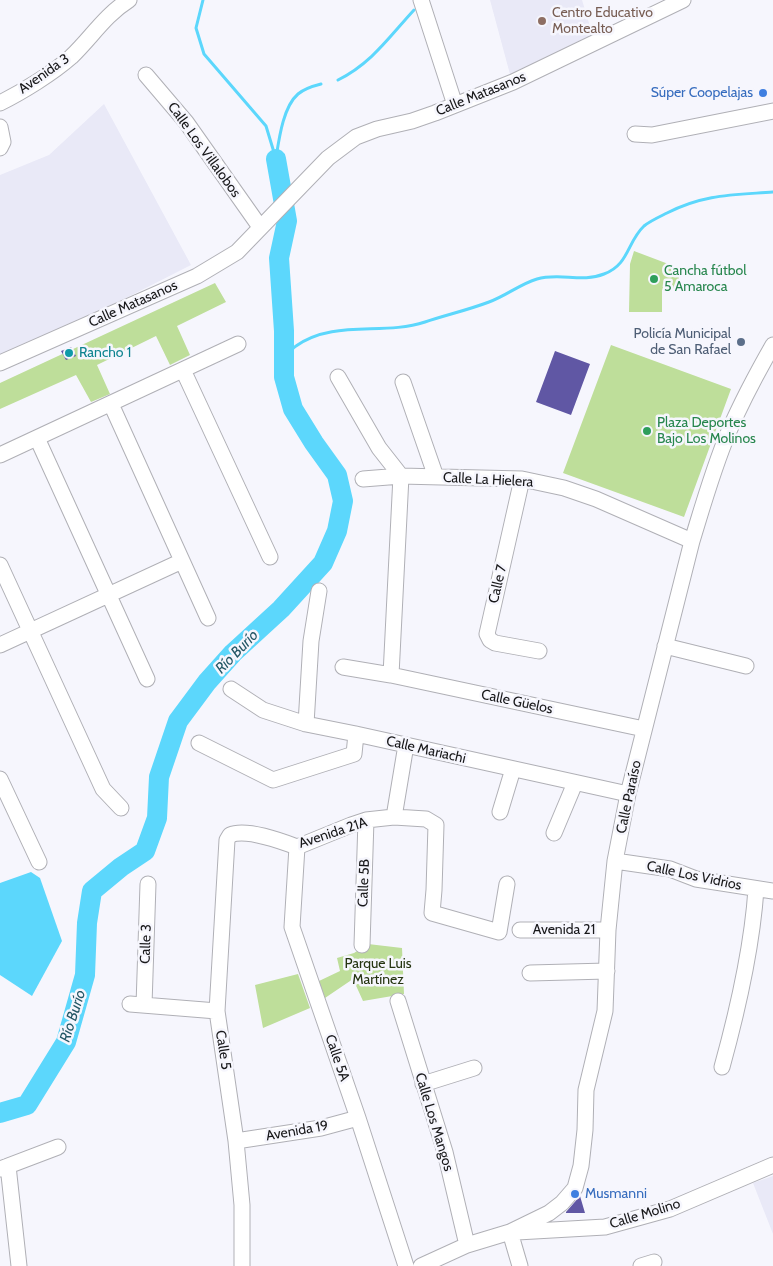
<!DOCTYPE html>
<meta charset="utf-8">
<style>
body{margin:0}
canvas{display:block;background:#f6f6fd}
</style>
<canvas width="773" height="1266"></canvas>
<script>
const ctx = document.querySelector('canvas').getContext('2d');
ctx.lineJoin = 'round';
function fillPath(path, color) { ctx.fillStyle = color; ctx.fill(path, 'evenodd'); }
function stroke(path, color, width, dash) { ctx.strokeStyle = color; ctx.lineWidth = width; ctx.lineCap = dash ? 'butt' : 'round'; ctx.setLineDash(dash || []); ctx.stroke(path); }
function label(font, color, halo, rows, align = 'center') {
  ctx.font = font + ' Cabin,sans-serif'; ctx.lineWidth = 5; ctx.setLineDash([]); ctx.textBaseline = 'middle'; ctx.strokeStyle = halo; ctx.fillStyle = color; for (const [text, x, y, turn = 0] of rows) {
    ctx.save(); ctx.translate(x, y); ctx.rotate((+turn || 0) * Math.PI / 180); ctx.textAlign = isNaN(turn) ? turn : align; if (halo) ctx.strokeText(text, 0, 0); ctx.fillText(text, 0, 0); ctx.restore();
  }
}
fillPath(new Path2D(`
 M490,0H582L595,43L511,78Z
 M104,104L191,265L128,297L0,356V175L49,155Z
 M773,1176V1234L753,1183Z`), '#e9e9f7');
fillPath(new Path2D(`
 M634,251L679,268V290H662V312H629L630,264Z
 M215,283L226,302L177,326L190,355L170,365L156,336L97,365L110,394L91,402L76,375L0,409V383Z
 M611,345L731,389L684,517L563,473Z
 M368,944L402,948L404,994L363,1001L353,979L325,998L319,981L340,971L337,958L354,953Z
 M298,974L310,1008L263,1028L255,985Z`), '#bede9a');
fillPath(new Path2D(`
 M31,872L40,878L62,941L32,996L0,975V883Z`), '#5cd7fc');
stroke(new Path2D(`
 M203,0L196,28L204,54L266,126L276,159
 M338,80C372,63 389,37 414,10
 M276,158C279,139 283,107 298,94C304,89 313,86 321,84
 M284,360C287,356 291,349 296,346C334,319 383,336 425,322C446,315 468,310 489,302C506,296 520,284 537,279C559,272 582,283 604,274C629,265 627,242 644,226C650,221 659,217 667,213C704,194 733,195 773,192`), '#5cd7fc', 3);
stroke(new Path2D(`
 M0,1113L27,1105L66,1042L85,975L87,923L92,891L121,867L145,851L157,818L159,777L178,721L207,682L233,653L281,609L323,563L337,531L343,501L337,475L314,443L293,409L284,377V331L279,258L287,221L276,159`), '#5cd7fc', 20);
fillPath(new Path2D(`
 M71,347L76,356L66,360L61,351Z
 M555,351L590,364L571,415L536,402Z
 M580,1196L585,1213H566V1212Z`), '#6057a4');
const minor = new Path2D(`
 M421,0L455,105
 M146,75L186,122L260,227
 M0,103C22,92 53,73 71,57C91,38 105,15 129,0
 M0,127L3,142L0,148
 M635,134L652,135L773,111
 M0,363L197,276L237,252L328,158L356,137L377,129L412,121L435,113L513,82L683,0
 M183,370L270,557
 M338,377L379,448L401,476L391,675
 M403,382L436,477
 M111,404L208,618
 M37,438L147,679
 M0,455L238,344
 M363,479L401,476L522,479L564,488L596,499L692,541
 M522,479L487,634L490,640L495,643L539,651
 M0,565L103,789L121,808
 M0,645L182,561
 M665,646L746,666
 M343,667L391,675L644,729
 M231,689L263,710L306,724L356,734L628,794
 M306,724L311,641L319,591
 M199,743L273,780L354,754L356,734
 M0,779L39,862
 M500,812L513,769
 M394,817L406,745
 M554,833L575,783
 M297,847L292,927L358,1118L406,1266
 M615,861L670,869L696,879L773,891
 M520,930H608
 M362,945L366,820
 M530,973L607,971
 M398,1001L445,1152L467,1245
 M130,1004L217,1011
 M144,1005L148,884
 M722,1067C738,1009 752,949 756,889
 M423,1084L474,1068
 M236,1141L321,1128L358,1118
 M8,1166L19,1266
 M0,1169L58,1147
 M510,1232L520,1266
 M517,1232L605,1227L670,1209L773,1165
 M242,1266V1205L236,1141L217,1011L227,840L230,835C246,828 281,841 297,847L351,825L366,820L394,817L426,819L436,825L434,890L432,913L499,932L507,884
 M421,1266L467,1245L510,1232L549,1213L562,1203L575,1188L581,1166L585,1130L586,1090L605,1011L608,930L615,861L628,794L692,541C703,505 714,466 729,431C742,401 757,373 773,345
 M641,1266L654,1262`);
stroke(minor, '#b0b0b6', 17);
stroke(minor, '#fff', 15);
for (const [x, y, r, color] of [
 [542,21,5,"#8d6e63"],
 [763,93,5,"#3f7fe0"],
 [654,279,5,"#2e9e5b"],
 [741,342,5,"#5c6f8a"],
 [69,353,5,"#0f9aa8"],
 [647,431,5,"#2e9e5b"],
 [575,1194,5,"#3f7fe0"]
]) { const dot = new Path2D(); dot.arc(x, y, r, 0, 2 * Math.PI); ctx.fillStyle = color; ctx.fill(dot); stroke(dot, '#f6f6fd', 2); }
label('14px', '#785e54', '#f6f6fd', [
 ["Centro Educativo",552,13],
 ["Montealto",552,29]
], 'left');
label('14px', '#18181a', '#f6f6fd', [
 ["Avenida 3",44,74,-35],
 ["Calle Matasanos",481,94,-22],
 ["Calle Los Villalobos",204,150,54],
 ["Calle Matasanos",133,304,-24],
 ["Calle La Hielera",488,480,3],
 ["Calle 7",498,584,-77],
 ["Calle Güelos",517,702,12],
 ["Calle Mariachi",426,750,13],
 ["Calle Paraíso",629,797,-78],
 ["Avenida 21A",333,833,-18],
 ["Calle Los Vidrios",694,876,12],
 ["Calle 5B",364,883,-88],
 ["Avenida 21",564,930],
 ["Calle 3",146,944,-88],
 ["Calle 5",223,1050,81],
 ["Calle 5A",337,1058,71],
 ["Calle Los Mangos",434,1122,73],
 ["Avenida 19",297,1131,-10],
 ["Calle Molino",645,1214,-17]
]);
label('14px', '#366cbe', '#f6f6fd', [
 ["Súper Coopelajas",753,93],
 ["Musmanni",585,1194,"left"]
], 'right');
label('14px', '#27864d', '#f6f6fd', [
 ["Cancha fútbol",664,271],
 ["5 Amaroca",664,287],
 ["Plaza Deportes",657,423],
 ["Bajo Los Molinos",657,439]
], 'left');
label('14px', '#4e5e75', '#f6f6fd', [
 ["Policía Municipal",731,334],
 ["de San Rafael",731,350]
], 'right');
label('14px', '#0d838f', '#f6f6fd', [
 ["Rancho 1",79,353]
], 'left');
label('14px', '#253410', '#f6f6fd', [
 ["Parque Luis",378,964],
 ["Martínez",378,980]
]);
label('italic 15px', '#235766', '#f6f6fd', [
 ["Río Burío",237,652,-46],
 ["Río Burío",73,1016,-72]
]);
</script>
